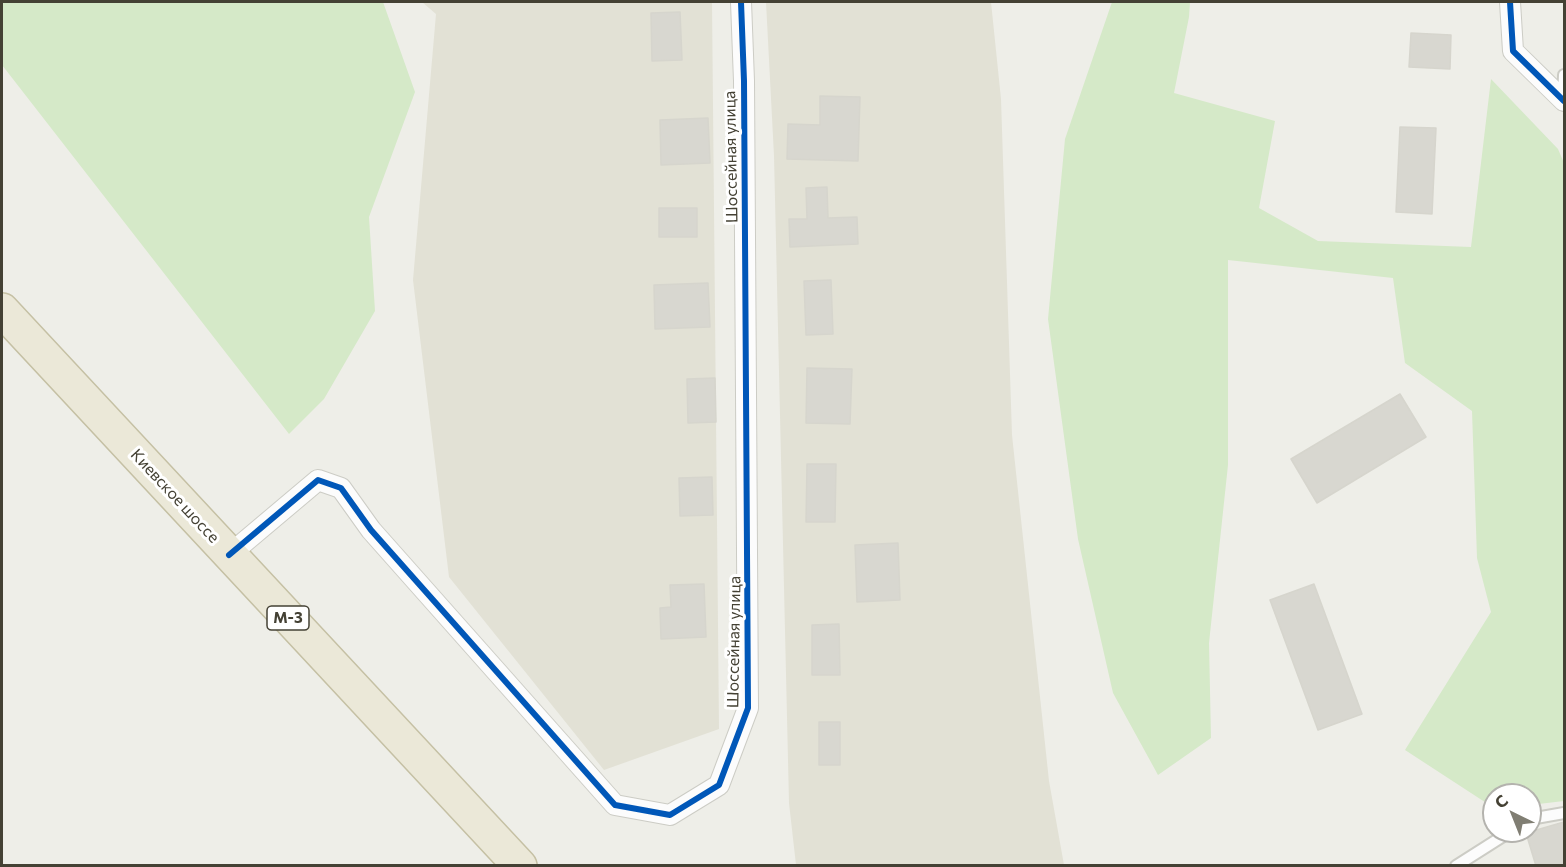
<!DOCTYPE html>
<meta charset="utf-8">
<style>
body{margin:0}
#map{position:relative;width:1566px;height:867px;overflow:hidden;background:#eeeee8;font-family:Commissioner,sans-serif}
canvas{display:block}
.frame{position:absolute;inset:0;border:3px solid #444134;pointer-events:none}
.north{position:absolute;left:1482px;top:783px;width:60px;height:60px;box-sizing:border-box;background:#fff;border:2px solid #b4b3ae;border-radius:50%;rotate:317deg;font-size:16px;font-weight:700;line-height:24px;text-align:center;color:#444134}
.north::after{content:'';display:block;margin:auto;width:21px;height:27px;background:#807e73;clip-path:polygon(50% 0,100% 100%,50% 72%,0 100%)}
</style>
<div id="map">
<canvas width="1566" height="867"></canvas>
<div class="frame"></div>
<div class="north">С</div>
</div>
<script>
const ctx = document.querySelector('canvas').getContext('2d');
ctx.lineJoin = 'round';
function fillPath(path, color) { ctx.fillStyle = color; ctx.fill(path, 'evenodd'); }
function stroke(path, color, width, dash) { ctx.strokeStyle = color; ctx.lineWidth = width; ctx.lineCap = dash ? 'butt' : 'round'; ctx.setLineDash(dash || []); ctx.stroke(path); }
function label(font, color, halo, rows, align = 'center') {
  ctx.font = font + ' Commissioner,sans-serif'; ctx.lineWidth = 6; ctx.setLineDash([]); ctx.textBaseline = 'middle'; ctx.strokeStyle = halo; ctx.fillStyle = color; for (const [text, x, y, turn = 0] of rows) {
    ctx.save(); ctx.translate(x, y); ctx.rotate((+turn || 0) * Math.PI / 180); ctx.textAlign = isNaN(turn) ? turn : align; if (halo) ctx.strokeText(text, 0, 0); ctx.fillText(text, 0, 0); ctx.restore();
  }
}
fillPath(new Path2D(`
 M422,2H712L719,729L604,770L449,577L413,280L436,14Z
 M766,2H991L1001,99L1012,435L1049,781L1064,865H796L789,803L774,156Z`), '#e2e1d5');
fillPath(new Path2D(`
 M2,2H383L415,92L369,217L375,311L324,399L289,434L2,65Z
 M1112,2H1190L1189,17L1174,93L1275,121L1259,208L1318,241L1471,247L1491,79L1558,149L1564,163V801L1530,805V795H1494V808L1405,750L1491,612L1477,558L1472,411L1405,363L1393,278L1228,260V465L1209,643L1211,738L1158,775L1113,693L1078,539L1048,319L1065,139Z`), '#d5e9c8');
const building = new Path2D(`
 M680,12L682,60L652,61L651,13Z
 M1411,33L1451,35L1450,69L1409,67Z
 M820,96L860,97L858,161L787,159L788,124L820,125Z
 M708,118L710,163L661,165L660,120Z
 M1400,127L1436,128L1432,214L1396,212Z
 M827,187L828,218L857,217L858,244L790,247L789,219H807L806,188Z
 M659,208H697V237H659Z
 M831,280L833,334L806,335L804,281Z
 M708,283L710,327L655,329L654,285Z
 M807,368L852,369L850,424L806,423Z
 M715,378L716,422L688,423L687,379Z
 M1400,394L1426,437L1317,503L1291,459Z
 M807,464H836L835,522H806Z
 M712,477L713,515L680,516L679,478Z
 M898,543L900,600L857,602L855,545Z
 M704,584L706,637L661,639L660,608L671,607L670,585Z
 M1314,584L1362,714L1318,730L1270,600Z
 M839,624L840,675H812V625Z
 M819,722H840V765H819Z
 M1564,822V866H1536L1526,833Z`);
fillPath(building, '#d8d7d0');
stroke(building, '#d6d5cd', 1.5);
const lane = new Path2D(`
 M1563,100L1564,75
 M1530,819L1564,813
 M1456,866L1511,831`);
const street = new Path2D(`
 M1510,2L1513,51L1564,101
 M229,555L318,480L341,488L371,530L615,805L670,815L719,785L748,708L744,81L741,2`);
const highway = new Path2D(`
 M2,310L520,866`);
stroke(lane, '#ccccc5', 14);
stroke(street, '#ccccc5', 22);
stroke(highway, '#c5c0a4', 36);
stroke(lane, '#fcfcfc', 10);
stroke(street, '#fcfcfc', 20);
stroke(highway, '#ebe8d8', 33);
stroke(new Path2D(`
 M1510,2L1513,51L1564,101
 M229,555L318,480L341,488L371,530L615,805L670,815L719,785L748,708L744,81L741,2`), '#0057b8', 6);
for (const [x, y, w] of [
 [288,618,42]
]) { const box = new Path2D(); box.roundRect(x - w / 2, y - 12, w, 24, 4.5); ctx.fillStyle = '#fff'; ctx.fill(box); stroke(box, '#444134', 1.5); }
label('bold 15px', '#444134', null, [
 ["М-3",288,618]
]);
label('16px', '#444134', '#fff', [
 ["Шоссейная улица",731,157,-91],
 ["Киевское шоссе",175,496,47],
 ["Шоссейная улица",734,642,-89]
]);
</script>
